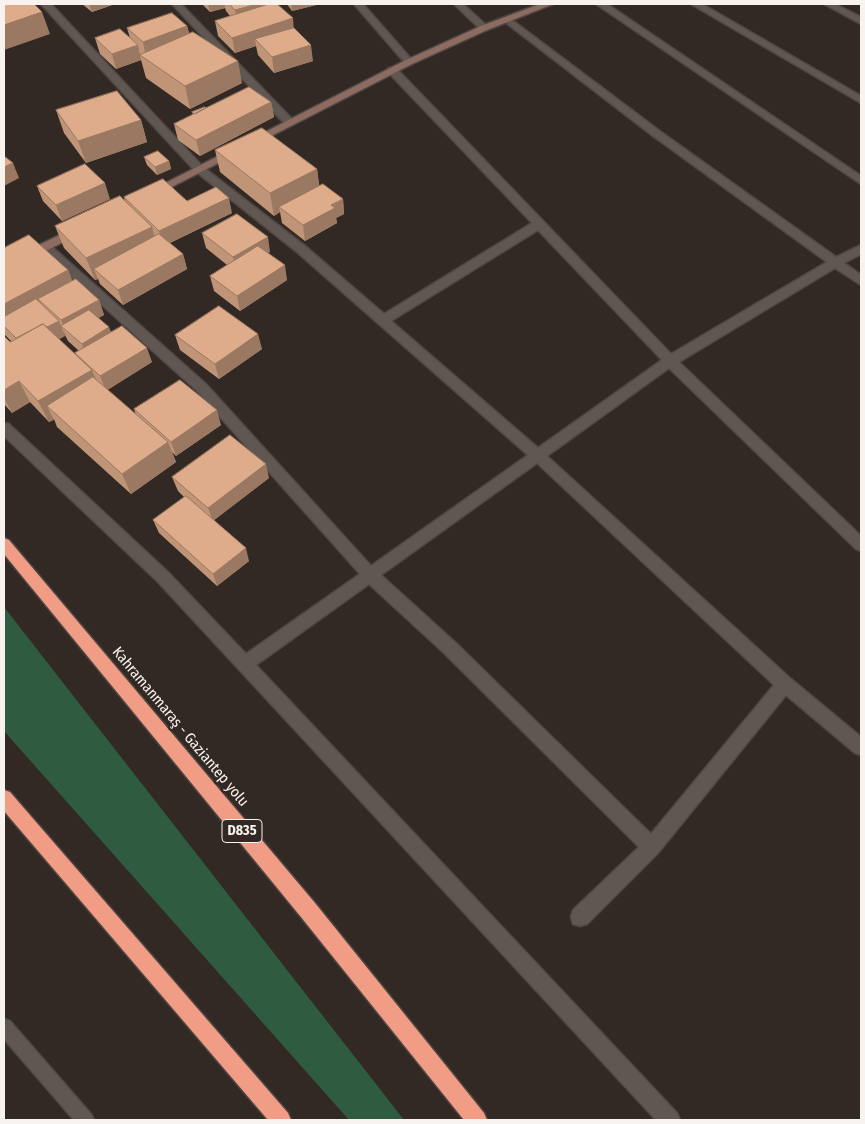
<!DOCTYPE html>
<meta charset="utf-8">
<style>
body{margin:0}
#map{position:relative;width:865px;height:1124px;overflow:hidden;background:#322925;font-family:"Fira Sans Condensed",sans-serif}
canvas{display:block}
.frame{position:absolute;inset:0;border:5px solid #f9f3f0;pointer-events:none}
</style>
<div id="map">
<canvas width="865" height="1124"></canvas>
<div class="frame"></div>
</div>
<script>
const ctx = document.querySelector('canvas').getContext('2d');
ctx.lineJoin = 'round';
function fillPath(path, color) { ctx.fillStyle = color; ctx.fill(path, 'evenodd'); }
function stroke(path, color, width, dash) { ctx.strokeStyle = color; ctx.lineWidth = width; ctx.lineCap = dash ? 'butt' : 'round'; ctx.setLineDash(dash || []); ctx.stroke(path); }
function label(font, color, halo, rows, align = 'center') {
  ctx.font = font + ' "Fira Sans Condensed",sans-serif'; ctx.lineWidth = 5; ctx.setLineDash([]); ctx.textBaseline = 'middle'; ctx.strokeStyle = halo; ctx.fillStyle = color; for (const [text, x, y, turn = 0] of rows) {
    ctx.save(); ctx.translate(x, y); ctx.rotate((+turn || 0) * Math.PI / 180); ctx.textAlign = isNaN(turn) ? turn : align; if (halo) ctx.strokeText(text, 0, 0); ctx.fillText(text, 0, 0); ctx.restore();
  }
}
fillPath(new Path2D(`
 M4,607L404,1120H349L4,731Z`), '#2f5c40');
const lane = new Path2D(`
 M4,1019L10,1021L91,1114L94,1120H74L4,1039Z`);
const street = new Path2D(`
 M41,4H51L203,167L305,246L384,314L532,223L388,72V68H396L671,354L827,262L653,136L505,22V18L508,17L661,132L836,257L861,245V254L844,263L861,275V285L835,268L679,362L861,536V551L856,549L669,368L547,456L791,679L861,737V755L855,753L786,695L658,853L587,924L580,926L573,924L571,917L573,910L639,847L444,653L369,584L256,665L677,1113L680,1120H656L158,582L4,436V423L9,424L168,572L246,654L360,574L196,390L41,250V244H49L206,384L371,566L528,455L297,252L195,171ZM538,230L662,360L538,448L391,321ZM537,463L774,685L651,834L456,643L381,575Z
 M172,4H181L292,119V123H284Z
 M354,4H363L412,60V64H406Z
 M454,4H463L487,26V30H481Z
 M596,4H607L861,176V184Z
 M691,4H702L861,96V103Z
 M824,4H835L861,17V24Z`);
const secondary = new Path2D(`
 M540,4H553L487,30L412,64L154,196H146L144,194L406,60L481,26Z
 M78,226L82,227V233L4,271V262Z`);
const highway = new Path2D(`
 M4,538L9,540L315,903L484,1113L487,1120H464L301,917L4,554Z
 M4,790L10,792L288,1113L291,1120H268L4,811Z`);
stroke(lane, '#504744', 3);
stroke(street, '#504744', 3);
stroke(secondary, '#504744', 3);
stroke(highway, '#504744', 3);
fillPath(lane, '#605652');
fillPath(street, '#605652');
fillPath(secondary, '#8c6b61');
fillPath(highway, '#f19c84');
fillPath(new Path2D(`
 M82,4H115L92,12Z
 M202,4H277L294,28L313,61L274,73L258,55L256,46L235,53L218,36L215,21L230,16L226,11L225,8L210,12Z
 M287,4H320L292,11Z
 M187,26L189,33L242,83L190,109L146,78L141,60L116,69L100,54L95,38H130L127,28Z
 M271,102L274,117L200,156L178,140L174,124L193,115L192,112L206,108Z
 M56,110L141,120L147,142L86,163L64,133Z
 M215,150L317,169L319,186L343,199L344,214L336,218L337,223L305,241L282,223L280,212L274,216L220,172Z
 M144,157L169,161L171,169L157,175L147,165Z
 M37,186L110,199L62,221L43,201Z
 M124,197L187,201L232,213L170,243L183,254L187,269L123,305L100,284L98,279L95,280L64,248L55,226L125,202Z
 M202,233L270,252L268,253L287,280L240,311L214,291L210,276L227,265L206,248Z
 M4,248L68,270L72,281L99,300L104,315L98,318L111,332L152,362L107,390L136,415L134,409L221,425L176,456L172,452L176,462L131,494L57,427L54,419L49,422L30,402L12,413L4,404V336L10,342L11,341L5,335L4,332ZM63,331L68,341L79,351L75,353L76,356L59,339L65,336Z
 M175,335L262,349L219,379L180,350Z
 M172,477L269,478L214,520L249,561L217,586L159,533L153,520L184,497L178,491Z`), '#bf9477');
fillPath(new Path2D(`
 M89,4H115L92,12Z
 M208,4H225V8L210,12Z
 M257,4H275L238,25L235,10Z
 M291,4H320L292,11Z
 M42,12L50,34L4,50V25Z
 M293,18L294,34L255,39L256,46L235,53L232,38Z
 M187,26L191,41L146,58L143,42Z
 M138,45L141,60L116,69L112,54Z
 M311,45L313,61L274,73L272,57Z
 M238,61L242,83L190,109L185,86Z
 M271,102L274,117L200,156L196,140Z
 M141,120L147,142L86,163L78,141Z
 M169,161L171,169L157,175L155,167Z
 M13,163L19,178L4,186V167Z
 M317,169L320,191L279,207L280,212L274,216L270,193Z
 M105,183L110,199L62,221L56,205Z
 M229,198L232,213L163,246L159,231Z
 M343,199L344,214L336,218L337,223L305,241L303,225L331,205Z
 M152,227L158,249L94,269L98,279L95,280L86,258Z
 M268,237L270,252L236,272L233,257Z
 M183,254L187,269L123,305L118,290Z
 M285,265L287,280L240,311L237,296Z
 M68,270L77,292L38,299L43,310L4,320V304Z
 M99,300L104,315L70,334L65,329L61,320Z
 M59,321L65,336L28,357L20,342Z
 M109,327L115,342L88,359L82,344Z
 M258,334L262,349L219,379L215,364Z
 M147,348L152,362L106,391L100,376Z
 M92,370L101,392L47,406L54,420L49,422L38,401Z
 M19,381L30,402L12,413L4,398V390Z
 M217,410L221,425L176,456L171,442Z
 M168,442L176,462L131,494L122,474Z
 M266,464L269,478L213,521L208,508Z
 M246,548L249,561L217,586L213,574Z`), '#9b7861');
const building = new Path2D(`
 M4,4H34L42,12L4,25Z
 M230,4H257L235,10Z
 M269,4H277L293,18L232,38L215,21Z
 M172,13L187,26L143,42L127,28Z
 M294,28L311,45L272,57L255,39Z
 M120,29L138,45L112,54L95,38Z
 M193,32L238,61L185,86L140,55Z
 M249,87L271,102L196,140L174,124Z
 M117,91L141,120L78,141L56,110Z
 M205,107L206,108L195,114L192,112Z
 M262,128L317,169L270,193L215,150Z
 M158,151L169,161L155,167L144,157Z
 M4,156L13,163L4,167Z
 M85,164L105,183L56,205L37,186Z
 M163,179L187,201L216,187L229,198L159,231L124,197Z
 M323,184L343,199L331,205L335,208L303,225L279,207Z
 M120,196L152,227L86,258L55,226Z
 M237,214L268,237L233,257L202,233Z
 M159,234L183,254L118,290L94,269Z
 M29,235L68,270L4,304V248Z
 M258,246L285,265L237,296L210,276Z
 M76,279L99,300L61,320L38,299Z
 M36,299L59,321L47,327L43,324L16,338L4,326V317Z
 M219,306L258,334L215,364L175,335Z
 M89,310L109,327L82,344L61,326Z
 M43,324L92,370L38,401L19,381L4,390V336L10,342Z
 M122,326L147,348L100,376L75,353Z
 M93,377L168,442L122,474L47,406Z
 M180,380L217,410L171,442L134,409Z
 M230,435L266,464L208,508L172,477Z
 M186,496L246,548L213,574L153,520Z`);
fillPath(building, '#deac8a');
stroke(building, '#9b7861', 1);
for (const [x, y, w] of [
 [242,831,40]
]) { const box = new Path2D(); box.roundRect(x - w / 2, y - 11.5, w, 23, 4); ctx.fillStyle = '#322925'; ctx.fill(box); stroke(box, '#f9f3f0', 1); }
label('bold 14px', '#f9f3f0', null, [
 ["D835",242,831]
]);
label('15px', '#f9f3f0', '#322925', [
 ["Kahramanmaraş - Gaziantep yolu",180,727,50]
]);
</script>
